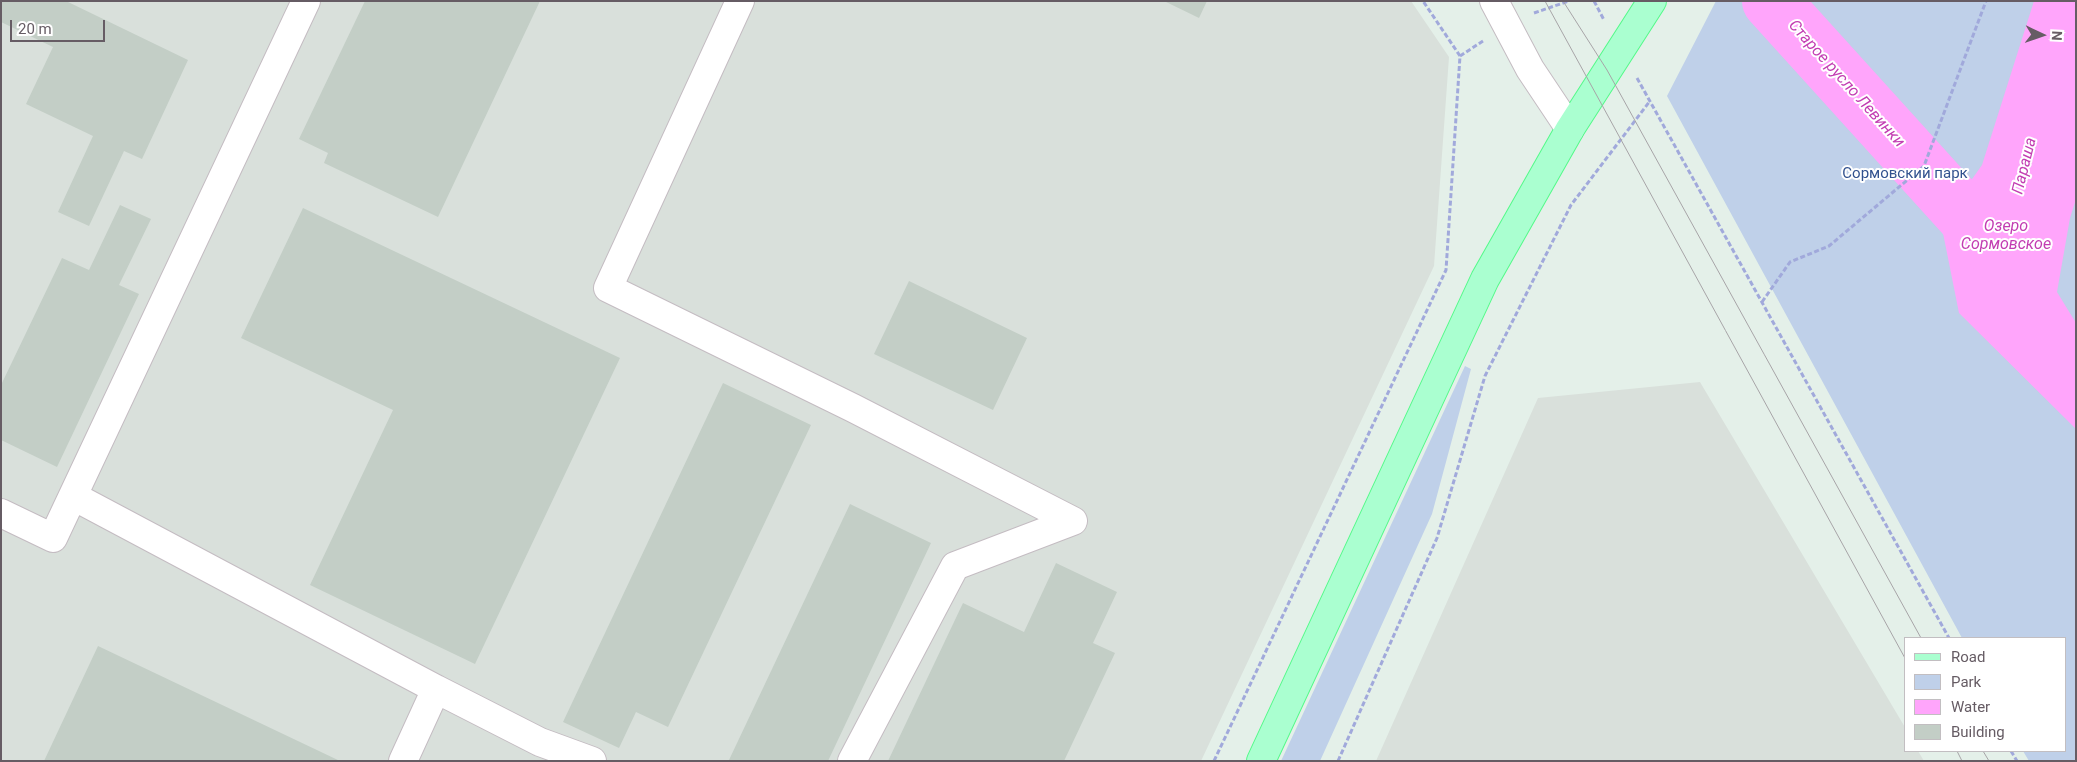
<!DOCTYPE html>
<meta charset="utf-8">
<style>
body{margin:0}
#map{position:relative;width:2077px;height:762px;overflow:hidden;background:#e4f0e9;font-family:Roboto,sans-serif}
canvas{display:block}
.frame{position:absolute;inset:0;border:2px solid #665c64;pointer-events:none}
.legend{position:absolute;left:1904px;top:637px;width:162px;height:115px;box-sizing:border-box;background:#fff;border:1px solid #c2bec1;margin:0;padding:6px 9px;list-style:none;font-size:15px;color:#665c64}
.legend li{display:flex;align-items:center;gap:10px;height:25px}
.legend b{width:25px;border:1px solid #c2bec1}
.north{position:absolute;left:2017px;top:10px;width:50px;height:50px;-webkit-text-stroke:4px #fff;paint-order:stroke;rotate:93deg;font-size:14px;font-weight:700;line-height:20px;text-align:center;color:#665c64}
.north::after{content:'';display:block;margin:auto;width:18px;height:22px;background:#665c64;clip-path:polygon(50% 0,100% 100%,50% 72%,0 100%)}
.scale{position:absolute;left:10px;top:20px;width:95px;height:22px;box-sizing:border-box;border:2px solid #665c64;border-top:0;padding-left:6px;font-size:15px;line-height:18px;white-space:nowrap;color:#665c64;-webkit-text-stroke:4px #fff;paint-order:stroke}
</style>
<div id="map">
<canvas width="2077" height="762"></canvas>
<div class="frame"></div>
<ul class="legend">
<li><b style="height:6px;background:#aaffd0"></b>Road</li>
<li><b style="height:14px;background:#bfd0e9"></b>Park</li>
<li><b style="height:14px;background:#ffa5fb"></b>Water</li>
<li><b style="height:14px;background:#c3cec6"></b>Building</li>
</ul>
<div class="north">N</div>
<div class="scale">20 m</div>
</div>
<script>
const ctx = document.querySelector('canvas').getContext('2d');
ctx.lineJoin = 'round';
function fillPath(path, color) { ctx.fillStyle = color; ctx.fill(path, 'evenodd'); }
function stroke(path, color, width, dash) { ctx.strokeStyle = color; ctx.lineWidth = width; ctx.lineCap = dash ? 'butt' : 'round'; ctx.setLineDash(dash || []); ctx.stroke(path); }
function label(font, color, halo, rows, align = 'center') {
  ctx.font = font + ' Roboto,sans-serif'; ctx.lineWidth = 4; ctx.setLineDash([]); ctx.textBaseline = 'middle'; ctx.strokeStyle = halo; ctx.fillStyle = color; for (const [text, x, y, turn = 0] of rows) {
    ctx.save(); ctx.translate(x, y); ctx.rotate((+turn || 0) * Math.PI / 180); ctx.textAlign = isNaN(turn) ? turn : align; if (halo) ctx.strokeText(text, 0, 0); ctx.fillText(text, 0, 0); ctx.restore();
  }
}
fillPath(new Path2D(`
 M1,1H1411L1449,57L1434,266L1201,761H1Z
 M1700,382L1906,729V751H1918L1924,761H1376L1538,398Z`), '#d9e0db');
fillPath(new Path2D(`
 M1716,1H2076V761H2029L2023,751H2066V638H1962L1667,96Z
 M1465,366L1471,369L1432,514L1320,761H1281Z`), '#bfd0e9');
fillPath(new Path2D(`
 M2034,1H2076V199L2070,218L2057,292L2076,323V429L1959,313L1941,223L1982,165Z`), '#ffa5fb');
stroke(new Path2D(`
 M1771,1L2002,256`), '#ffa5fb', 58);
fillPath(new Path2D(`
 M1,1H66L188,60L142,159L124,151L89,226L58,212L93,136L26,104L53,47L1,22Z
 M365,1H540L438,217L324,163L328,153L299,139Z
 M1164,1H1207L1199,18Z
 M120,205L151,219L119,285L139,294L57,467L1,440V385L62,258L89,270Z
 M303,208L620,358L475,664L310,585L393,410L241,338Z
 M909,281L1027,338L993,410L874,354Z
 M723,383L811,425L668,727L636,712L619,748L563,722Z
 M850,504L931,543L828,761H731L729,760Z
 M1056,563L1117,592L1093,643L1115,653L1064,761H888L963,603L1024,632Z
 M98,646L340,761H44Z`), '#c3cec6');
const minor = new Path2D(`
 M740,1L608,288L853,408L1073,521L955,566L852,761
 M1494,1L1530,69L1570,129
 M73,496L436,689L403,761
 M1,513L53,538L306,1
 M436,689L540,742L592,761`);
const major = new Path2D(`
 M1261,761L1485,279L1570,129L1652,1`);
stroke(minor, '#c4bcc2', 30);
stroke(major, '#53fa89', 30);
stroke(new Path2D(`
 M1594,1L1604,20
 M1534,13L1569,1
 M1460,56L1483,41
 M1637,78L1949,638
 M1762,302L1790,262L1829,246L1924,166L1986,1
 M2011,751L2017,761
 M1214,761L1446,270L1460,56L1423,1
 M1338,761L1437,538L1485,376L1571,205L1650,101`), '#a1a9db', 3, [5, 2.5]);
stroke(minor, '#fff', 28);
stroke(major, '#aaffd0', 28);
stroke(new Path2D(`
 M1545,1L1906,660
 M1563,1L1607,70L1921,638
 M1957,751L1962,761
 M1983,751L1989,761`), '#a7a4a7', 1);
label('15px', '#32528f', '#fff', [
 ["Сормовский парк",1905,174]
]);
label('italic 16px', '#c23db2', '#fff', [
 ["Старое русло Левинки",1846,84,48],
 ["Параша",2025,166,-76],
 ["Озеро",2006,227],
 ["Сормовское",2006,245]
]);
</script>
